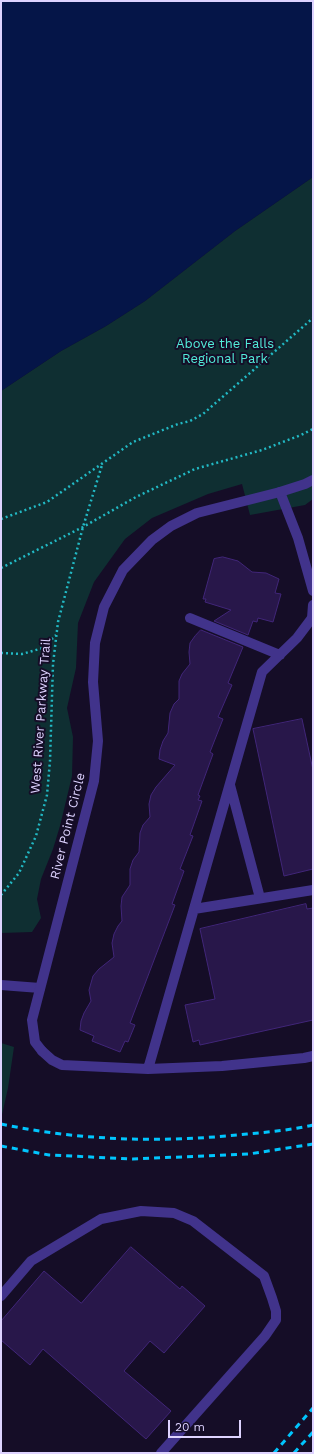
<!DOCTYPE html>
<style>
body{margin:0}
#map{position:relative;width:314px;height:1454px;overflow:hidden;background:#150d27;font-family:"Work Sans",sans-serif}
canvas{display:block}
.frame{position:absolute;inset:0;border:2px solid #ded3ff;pointer-events:none}
.scale{position:absolute;left:168px;top:1420px;width:73px;height:18px;box-sizing:border-box;border:2px solid #ded3ff;border-top:0;padding-left:5px;font-size:12px;line-height:14px;white-space:nowrap;color:#ded3ff;-webkit-text-stroke:3px #150d27;paint-order:stroke}
</style>
<div id="map">
<canvas width="314" height="1454"></canvas>
<div class="frame"></div>
<div class="scale">20 m</div>
</div>
<script>
const ctx = document.querySelector('canvas').getContext('2d');
ctx.lineJoin = 'round';
function fillPath(path, color) { ctx.fillStyle = color; ctx.fill(path, 'evenodd'); }
function stroke(path, color, width, dash) { ctx.strokeStyle = color; ctx.lineWidth = width; ctx.lineCap = dash ? 'butt' : 'round'; ctx.setLineDash(dash || []); ctx.stroke(path); }
function label(font, color, halo, rows, align = 'center') {
  ctx.font = font + ' "Work Sans",sans-serif'; ctx.lineWidth = 4; ctx.setLineDash([]); ctx.textBaseline = 'middle'; ctx.strokeStyle = halo; ctx.fillStyle = color; for (const [text, x, y, turn = 0] of rows) {
    ctx.save(); ctx.translate(x, y); ctx.rotate((+turn || 0) * Math.PI / 180); ctx.textAlign = isNaN(turn) ? turn : align; if (halo) ctx.strokeText(text, 0, 0); ctx.fillText(text, 0, 0); ctx.restore();
  }
}
fillPath(new Path2D(`
 M313,177V499L305,505L250,515L242,484L208,494L152,518L125,539L94,582L78,623L76,668L67,708L73,737L72,776L60,826L53,849L41,879L37,899L41,918L32,932L1,933V391L61,351L106,326L145,301L235,231Z
 M1,1043L14,1047L8,1088L1,1119Z`), '#0f2f32');
fillPath(new Path2D(`
 M1,1H313V177L235,231L145,301L106,326L61,351L1,391Z`), '#051548');
const building = new Path2D(`
 M223,557L238,561L252,572L266,573L279,579L275,593L281,594L273,622L258,618L257,622L253,621L248,635L214,621L231,610L205,602L206,599H203L214,559Z
 M201,630L243,647L228,683L232,685L218,717L223,719L210,752L213,754L198,795L200,796L198,800L202,801L190,835L193,836L180,869L184,871L172,904L175,905L130,1023L135,1025L128,1042L125,1041L120,1052L92,1041L94,1036L80,1030L81,1021L84,1013L91,1001L89,990L93,976L99,969L114,957L112,943L114,934L118,926L122,921L121,906L122,897L130,885V869L133,860L139,852L140,833L143,825L150,817L149,804L151,795L156,787L175,765L159,759L160,750L163,741L168,733L170,713L174,704L179,699V681L182,674L190,664L189,652L190,643L195,636Z
 M302,719L313,770V869L284,876L253,729Z
 M306,904L307,909L313,908V1020L200,1045L199,1040L193,1042L185,1005L215,999L200,929Z
 M131,1247L180,1289L182,1286L205,1306L164,1353L150,1341L124,1371L171,1411L146,1439L43,1349L30,1365L1,1340V1321L44,1271L81,1303Z`);
fillPath(building, '#28174a');
stroke(building, '#412679', 1);
stroke(new Path2D(`
 M1,519L47,502L133,442L178,424L190,421L203,414L313,318
 M1,568L83,527L136,497L195,469L262,450L301,435L313,429
 M1,653L22,654L43,648L56,635
 M1,895L19,873L36,836L47,795L50,761L53,664L58,622L83,527L102,465`), '#22b9c4', 2.5, [2, 3]);
stroke(new Path2D(`
 M280,492L298,538L313,591
 M190,618L280,655
 M230,785L260,898
 M194,909L313,890
 M1,985L40,988
 M42,1051L52,1060L62,1065L148,1069L222,1066L304,1058L313,1056
 M148,1069L262,672L297,638L312,618L313,605
 M1,1296L31,1261L101,1219L141,1211L174,1213L193,1221L264,1276L272,1298L276,1311V1320L265,1336L161,1453`), '#41338b', 10);
stroke(new Path2D(`
 M42,1051L35,1042L32,1020L94,781L98,741L93,682L95,643L104,607L123,570L152,540L171,526L197,513L280,492L305,484L313,480`), '#41338b', 10);
stroke(new Path2D(`
 M1,1124C82,1141 164,1143 247,1134C269,1132 291,1130 313,1125
 M1,1146L49,1155L133,1159L249,1154L313,1144
 M274,1453L313,1408
 M294,1453L313,1432`), '#00c5fe', 3, [6, 5]);
label('13px', '#52ecd9', '#150d27', [
 ["Above the Falls",225,344],
 ["Regional Park",225,359]
]);
label('13px', '#ded3ff', '#150d27', [
 ["West River Parkway Trail",41,716,-86],
 ["River Point Circle",68,826,-76]
]);
</script>
